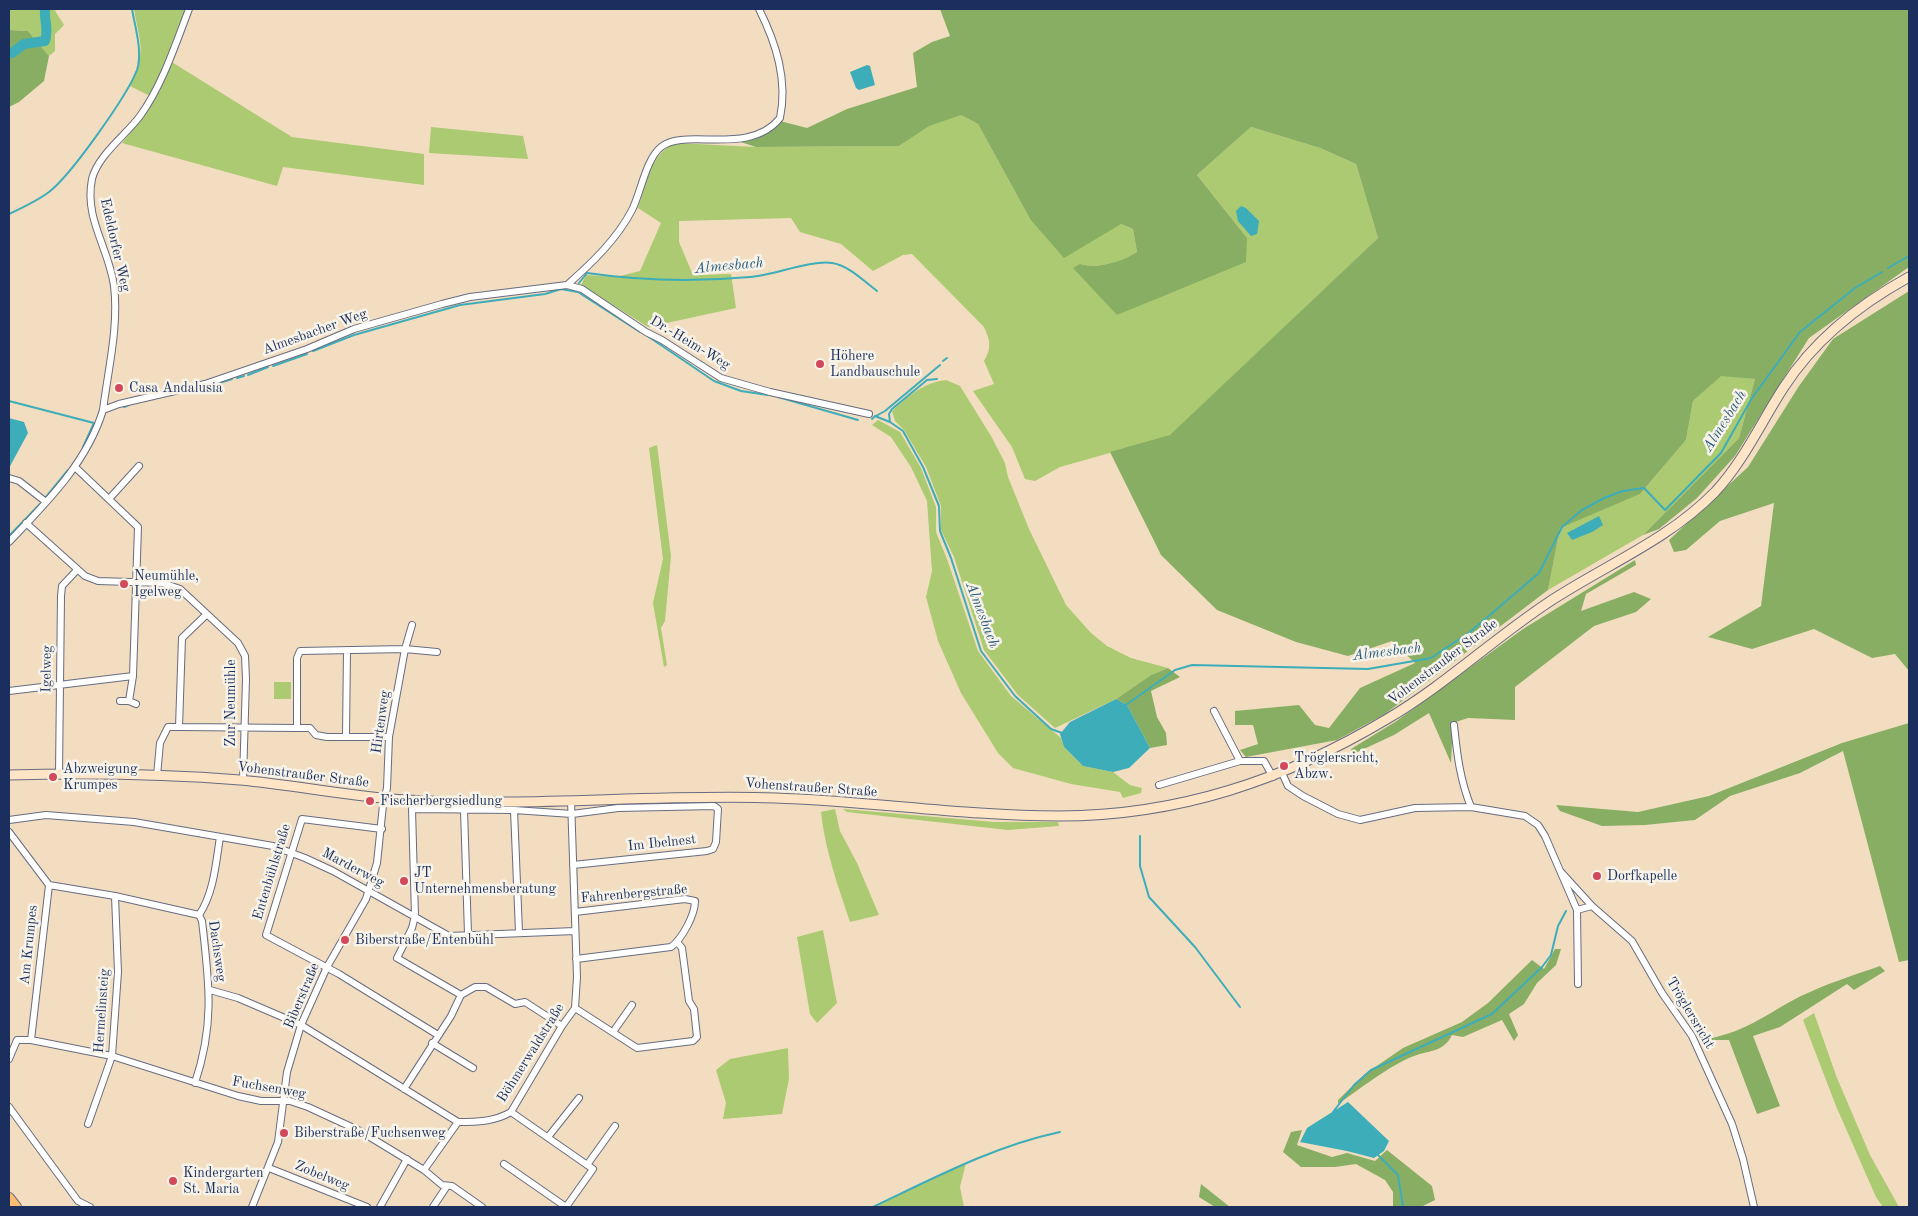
<!DOCTYPE html>
<meta charset="utf-8">
<style>
body{margin:0}
#map{position:relative;width:1918px;height:1216px;overflow:hidden;background:#f3ddc0;font-family:"Old Standard TT",serif}
canvas{display:block}
.frame{position:absolute;inset:0;border:10px solid #1b2f5e;pointer-events:none}
</style>
<div id="map">
<canvas width="1918" height="1216"></canvas>
<div class="frame"></div>
</div>
<script>
const ctx = document.querySelector('canvas').getContext('2d');
ctx.lineJoin = 'round';
function fillPath(path, color) { ctx.fillStyle = color; ctx.fill(path, 'evenodd'); }
function stroke(path, color, width, dash) { ctx.strokeStyle = color; ctx.lineWidth = width; ctx.lineCap = dash ? 'butt' : 'round'; ctx.setLineDash(dash || []); ctx.stroke(path); }
function label(font, color, halo, rows, align = 'center') {
  ctx.font = font + ' "Old Standard TT",serif'; ctx.lineWidth = 5; ctx.setLineDash([]); ctx.textBaseline = 'middle'; ctx.strokeStyle = halo; ctx.fillStyle = color; for (const [text, x, y, turn = 0] of rows) {
    ctx.save(); ctx.translate(x, y); ctx.rotate((+turn || 0) * Math.PI / 180); ctx.textAlign = isNaN(turn) ? turn : align; if (halo) ctx.strokeText(text, 0, 0); ctx.fillText(text, 0, 0); ctx.restore();
  }
}
fillPath(new Path2D(`
 M9,9H54L64,25L55,34V51L49,56L28,31L9,30Z
 M134,9H185L167,59L292,137L424,154V185L283,167L277,186L122,143L144,116L154,98L130,86C147,50 140,45 134,9Z
 M961,115L978,124L1030,219L1121,224L1133,229L1137,252C1120,262 1099,269 1080,264L1117,315L1247,238L1197,175L1251,127L1320,148L1356,164L1378,238L1170,436L1060,467L1035,481L1025,479L1012,447L973,391L994,384L984,361C992,348 990,340 984,327L912,254L903,255L873,271L841,244L800,232L791,218L679,221V242L693,275L731,274L736,308L648,327L581,285L586,275L616,277L640,271L661,223L638,208C647,183 650,152 677,143L756,147L899,146L929,125Z
 M431,127L523,136L528,159L429,153Z
 M1721,375L1755,379L1739,438L1643,535L1548,590L1560,527L1640,494L1686,440L1693,401Z
 M946,380L960,386L991,436L1005,463L1008,477L1029,529L1066,605L1091,633L1107,646L1131,658L1168,668L1151,675L1116,699L1055,728L1018,695L984,650L954,557L941,530V506L926,467L904,430L895,421L892,411C909,396 922,383 946,380Z
 M878,420L900,432L921,468L936,507V532L947,559L978,651L1011,696L1061,738L1064,747L1083,766L1113,772L1130,785L1142,788L1141,793L1123,798L1120,792L1071,784L1013,768L998,753L961,693L938,641L926,597L932,571L927,501L911,467L891,437L872,425Z
 M657,445L671,556L665,621L661,628L667,665L664,667L653,603L663,559L649,448Z
 M274,682H291V699H274Z
 M835,809L840,831L857,863L879,915L850,922C838,886 825,850 821,812Z
 M843,809L994,822H1058L1059,826L1008,830L847,812Z
 M823,930L837,1003L817,1023L810,1014L797,937Z
 M1814,1013L1837,1078L1870,1155L1899,1207H1883L1876,1197L1836,1106L1803,1020Z
 M788,1048L789,1079L782,1114L723,1119L726,1103L716,1070L730,1059Z
 M966,1163L960,1187L964,1207H873Z`), '#abca71');
fillPath(new Path2D(`
 M940,9H1909V267L1809,338L1735,456L1697,498L1659,529L1643,535L1739,438L1755,379L1721,376L1693,401L1686,440L1640,494L1560,528L1548,590L1385,714L1337,740L1246,757L1240,750L1258,744L1253,725H1235V711L1299,705L1315,725L1329,728L1360,688L1415,663L1392,641L1348,656L1296,642L1217,610L1161,555L1110,452L1170,435L1378,238L1356,164L1320,148L1251,127L1197,175L1247,238L1246,262L1117,315L1073,268L1080,264C1099,269 1120,262 1137,252L1133,229L1121,224L1064,258L1030,219L978,124L961,115L929,126L899,146L756,147L728,138L757,133L780,121L807,128L847,109L917,87L913,53L932,42L950,36Z
 M9,30L28,31L49,56L44,81L19,102L9,107Z
 M1909,291V671L1895,654L1872,658L1814,629L1752,649L1708,637L1761,606L1774,503L1720,521L1686,550L1674,552L1669,540L1748,467L1799,386L1833,339Z
 M1635,560L1636,565L1586,594L1581,611L1634,592L1651,599L1636,612L1594,626L1515,687V720L1468,718L1453,723L1451,763L1429,713L1394,735L1353,754L1351,749L1395,722L1523,629Z
 M1168,668L1180,677L1151,691L1157,717L1166,733L1167,745L1150,748L1127,705L1116,699L1151,675Z
 M1909,723V960L1899,962L1843,751L1800,773L1730,796L1695,820L1645,825L1602,826L1560,811L1556,805L1638,812L1709,796L1842,743Z
 M1555,949H1561L1556,965L1537,983L1524,1004L1509,1014L1518,1035L1514,1041L1502,1020L1463,1037L1452,1035C1444,1052 1430,1050 1414,1056C1390,1065 1360,1089 1338,1104V1100L1365,1074L1403,1048L1462,1022L1488,1003L1532,960L1544,969Z
 M1880,966L1885,971L1854,990L1847,984L1780,1027L1753,1036L1780,1106L1757,1114L1729,1040H1700C1744,1034 1764,1015 1801,996C1826,984 1854,975 1880,966Z
 M1302,1130L1297,1145L1332,1157L1347,1153L1375,1161L1387,1150L1432,1186L1435,1200L1421,1207H1393V1192L1385,1180L1356,1164L1335,1167H1301L1283,1152L1291,1132Z
 M1201,1184L1230,1207H1231H1215L1199,1197Z`), '#88ae63');
fillPath(new Path2D(`
 M867,65L870,66L875,85L859,90L856,88L850,72Z
 M1241,206L1246,208L1259,221L1257,234L1251,236L1238,221L1236,211Z
 M9,418L24,422L28,433L9,468Z
 M1599,516L1603,525L1592,532L1572,540L1567,533Z
 M1116,699L1127,705L1150,748L1129,768L1113,772L1083,766L1064,747L1060,734L1070,722Z
 M1348,1102L1389,1141L1384,1151L1374,1158L1347,1151L1300,1142L1307,1128Z`), '#3dadb9');
stroke(new Path2D(`
 M9,214C22,208 37,201 49,192C71,175 127,96 137,70C143,52 135,27 132,9
 M1888,268L1909,256
 M579,283L587,273C642,281 695,282 750,277C774,275 810,260 832,263C848,265 865,282 877,291
 M646,335L714,381L741,391L768,395
 M313,351L354,335L460,305L545,294L561,289L578,292L640,332
 M943,361L947,358
 M273,366L307,354
 M248,375L268,367
 M237,378L244,376
 M213,385L232,379
 M778,397L858,420
 M9,401L94,423L83,447
 M124,407L129,405
 M876,416L885,411L940,365
 M872,419L875,416L890,422L903,431L923,467L939,506L940,531L951,558L981,651L1015,696L1051,729L1062,733
 M890,422L889,414L892,409L927,380L937,379
 M46,497L68,470
 M9,536L40,504
 M1126,705L1175,670L1192,665L1368,669L1431,658L1470,632L1539,573L1562,527L1582,510L1604,498L1623,491L1644,488L1665,510L1721,453L1752,398L1800,332L1855,288L1882,272
 M1140,836V866L1149,897L1195,947L1240,1007
 M1333,1112L1354,1085L1371,1070L1492,1014L1542,967L1551,955L1558,926L1566,911
 M1378,1155L1398,1175L1403,1207
 M873,1207C934,1178 994,1146 1060,1132`), '#3dadb9', 2);
stroke(new Path2D(`
 M9,53H12L24,44L45,41C49,29 44,21 45,9`), '#3dadb9', 10);
const street = new Path2D(`
 M567,285C592,263 617,239 632,210C641,192 646,159 661,147C685,127 749,157 780,118C788,80 776,43 759,9
 M103,410L119,404L205,384L307,349L354,329L442,304L470,297L567,285L582,289L646,332L662,340L721,378L770,392L869,414
 M75,467L138,527L133,676L129,701H120
 M9,478L19,481L46,502
 M109,499L139,466
 M26,523L85,576L98,581L163,583L180,589L238,643L245,656L246,679L243,780
 M9,542C46,503 87,463 103,410C108,370 119,326 114,286C109,248 84,219 92,179C98,155 126,135 140,116C162,86 176,43 189,9
 M207,614L182,638L179,727L297,728H310L316,735L327,737H389
 M9,691L133,676
 M129,701L136,704
 M1214,711L1240,761
 M1454,725C1457,754 1460,780 1471,807
 M297,728V658L300,651L405,649L437,652
 M346,736L347,650
 M59,773L61,596L62,586L77,570
 M1282,773L1288,786L1303,796L1338,814L1360,820L1415,808L1471,807L1525,816L1538,825L1545,836L1577,910L1592,906
 M157,776L160,743L168,727H179
 M1159,785L1240,761H1264L1273,777
 M464,810L468,934
 M514,810L519,932
 M9,820L46,815L134,822L273,846L305,858L333,871L449,936L575,931
 M382,829L302,819L266,935L339,974L438,1035
 M9,832L49,885L31,1040
 M1561,872L1592,906L1632,941L1662,993L1692,1036L1732,1124L1743,1159L1754,1207
 M49,885L115,896L199,915L202,921C209,982 215,1023 195,1083
 M1577,910L1578,984
 M575,912L685,899L695,901C695,915 682,939 671,947L576,959
 M199,915C214,893 216,862 220,837
 M210,990L238,998L301,1025L458,1122C476,1122 494,1122 511,1112L562,1026L575,1008L577,977L571,800
 M461,995L397,958L412,928L415,916L412,809L514,810L572,814L618,808L714,806L718,809L716,842L713,849L707,851L573,865
 M575,1008L637,1048L693,1041L697,1037L694,1009L689,1001L682,948L677,942
 M613,1032L632,1005
 M432,1043L473,1068
 M9,1059L17,1040H31L112,1056L238,1096L261,1101H290L308,1107L360,1131L424,1170L442,1185L452,1186L482,1207
 M404,1089L451,1016L461,995L475,987H486L515,1004L525,1002L562,1026
 M9,1107L78,1201L90,1207
 M511,1112L593,1169L566,1207
 M88,1124L112,1056L118,972L115,896
 M548,1137L579,1098
 M504,1164L566,1207
 M587,1165L615,1126
 M269,1168L367,1207
 M424,1170L458,1122
 M252,1207L278,1142L287,1072L301,1025L327,967L366,899L377,863L383,805L387,788L389,737L405,649L412,625
 M380,1207L407,1159
 M433,1207L447,1186`);
const secondary = new Path2D(`
 M9,775C86,773 163,774 240,780C296,785 351,797 407,800C530,807 653,794 775,798C870,801 964,816 1059,816C1178,816 1285,780 1387,719C1445,685 1493,639 1549,602C1605,565 1667,541 1715,492C1744,461 1761,422 1784,387C1815,339 1860,304 1909,277`);
const primary = new Path2D(`
 M9,1198L16,1207`);
stroke(street, '#676c80', 8);
stroke(secondary, '#676c80', 11);
stroke(primary, '#676c80', 12);
stroke(street, '#fff', 6);
stroke(secondary, '#ffe4c6', 9);
stroke(primary, '#febc70', 10);
for (const [x, y, r, color] of [
 [820,364,5,"#d1495b"],
 [119,388,5,"#d1495b"],
 [124,584,5,"#d1495b"],
 [1284,766,5,"#d1495b"],
 [53,777,5,"#d1495b"],
 [370,801,5,"#d1495b"],
 [1597,876,5,"#d1495b"],
 [404,881,5,"#d1495b"],
 [345,940,5,"#d1495b"],
 [284,1133,5,"#d1495b"],
 [173,1181,5,"#d1495b"]
]) { const dot = new Path2D(); dot.arc(x, y, r, 0, 2 * Math.PI); ctx.fillStyle = color; ctx.fill(dot); stroke(dot, '#f7f3e8', 2); }
label('14px', '#1b2f5e', '#f7f3e8', [
 ["Edeldorfer Weg",115,245,77],
 ["Almesbacher Weg",315,332,-20],
 ["Dr.-Heim-Weg",690,343,31],
 ["Vohenstraußer Straße",1443,662,-37],
 ["Igelweg",47,669,-89],
 ["Zur Neumühle",231,703,-90],
 ["Hirtenweg",381,722,-82],
 ["Vohenstraußer Straße",303,775,7],
 ["Vohenstraußer Straße",811,788,4],
 ["Im Ibelnest",662,843,-6],
 ["Marderweg",353,868,28],
 ["Entenbühlstraße",272,872,-73],
 ["Fahrenbergstraße",634,894,-5],
 ["Am Krumpes",29,945,-84],
 ["Dachsweg",217,951,82],
 ["Biberstraße",302,996,-67],
 ["Hermelinsteig",102,1011,-86],
 ["Tröglersricht",1690,1013,59],
 ["Böhmerwaldstraße",531,1053,-58],
 ["Fuchsenweg",269,1088,10],
 ["Zobelweg",322,1176,22]
]);
label('14px', '#1b2f5e', '#f7f3e8', [
 ["Höhere",830,356],
 ["Landbauschule",830,372],
 ["Casa Andalusia",129,388],
 ["Neumühle,",134,576],
 ["Igelweg",134,592],
 ["Tröglersricht,",1294,758],
 ["Abzw.",1294,774],
 ["Abzweigung",63,769],
 ["Krumpes",63,785],
 ["Fischerbergsiedlung",380,801],
 ["JT",414,873],
 ["Unternehmensberatung",414,889],
 ["Dorfkapelle",1607,876],
 ["Biberstraße/Entenbühl",355,940],
 ["Biberstraße/Fuchsenweg",294,1133],
 ["Kindergarten",183,1173],
 ["St. Maria",183,1189]
], 'left');
label('italic 15px', '#275b7e', '#f7f3e8', [
 ["Almesbach",729,266,-5],
 ["Almesbach",1725,421,-58],
 ["Almesbach",982,615,69],
 ["Almesbach",1387,652,-7]
]);
</script>
